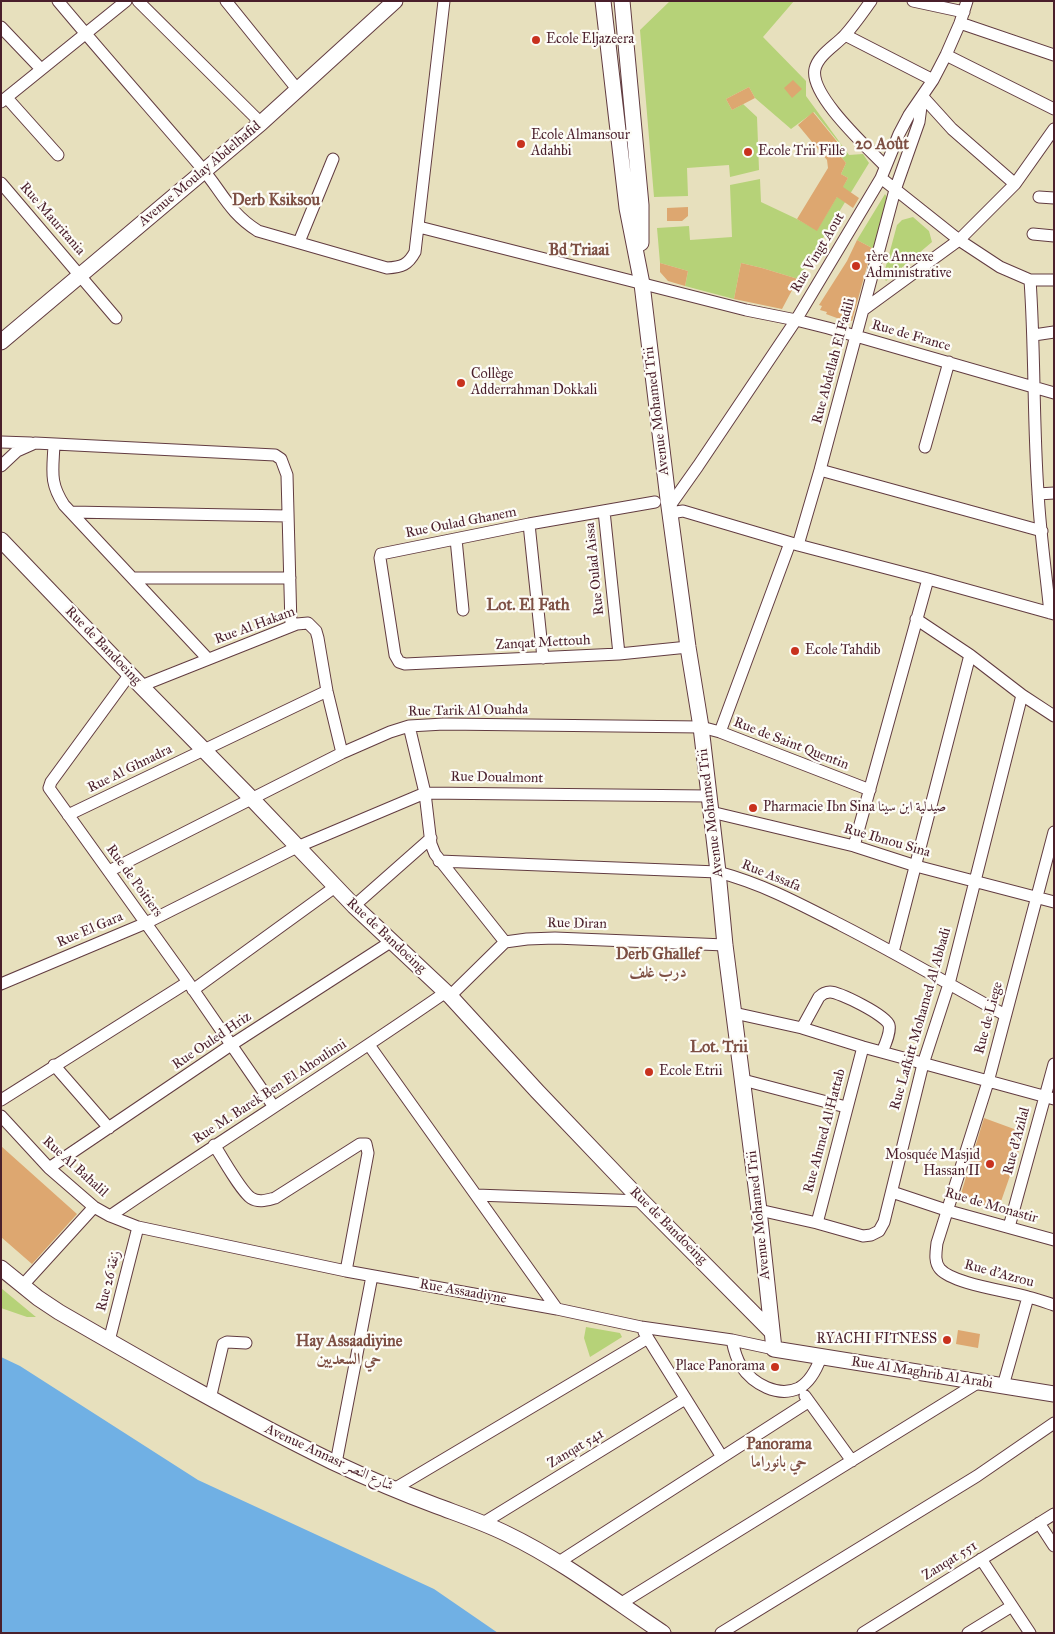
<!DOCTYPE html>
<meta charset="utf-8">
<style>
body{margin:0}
#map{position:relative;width:1055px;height:1634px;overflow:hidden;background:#e7e0bd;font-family:"IM FELL Great Primer",serif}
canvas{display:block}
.frame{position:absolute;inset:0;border:2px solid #4a1f2b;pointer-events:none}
</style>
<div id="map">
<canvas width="1055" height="1634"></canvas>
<div class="frame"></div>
</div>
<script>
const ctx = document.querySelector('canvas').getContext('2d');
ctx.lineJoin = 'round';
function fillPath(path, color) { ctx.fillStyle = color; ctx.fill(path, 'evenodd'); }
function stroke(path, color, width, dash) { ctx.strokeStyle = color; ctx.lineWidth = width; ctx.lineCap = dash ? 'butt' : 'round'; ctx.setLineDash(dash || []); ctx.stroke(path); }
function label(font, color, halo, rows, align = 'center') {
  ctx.font = font + ' "IM FELL Great Primer",Amiri,serif'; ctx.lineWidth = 4.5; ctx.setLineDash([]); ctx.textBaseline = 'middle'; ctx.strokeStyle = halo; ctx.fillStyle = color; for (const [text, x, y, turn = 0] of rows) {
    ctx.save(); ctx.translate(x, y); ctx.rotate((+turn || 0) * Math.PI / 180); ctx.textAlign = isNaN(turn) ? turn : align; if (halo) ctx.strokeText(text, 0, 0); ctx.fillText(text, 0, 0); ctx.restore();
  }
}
fillPath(new Path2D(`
 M670,1H794L763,37L806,81V96L849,155L863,154L869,163L798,279L762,268L741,263L734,299L685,286L688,271L660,263L657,228L689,226L690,240L732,237L730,185L760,179L761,202L797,219L817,230L848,178L841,174L846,163L839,154L844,149L814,112L791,129L755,98L749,87L726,99L732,110L743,104L757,117L759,170L730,177L729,165L687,168L688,196L654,197L640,30Z
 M885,194L887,197L874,249L857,240Z
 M913,217L929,231L932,242L886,281L883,277L897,225L902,220Z
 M1,1288L36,1317H27L1,1308Z
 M586,1327L620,1333L622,1337L590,1357L584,1338Z`), '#b6d278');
fillPath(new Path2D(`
 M1,1357L20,1366L198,1480L434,1589L498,1633H1Z`), '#70b0e4');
fillPath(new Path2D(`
 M793,80L802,89L792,98L784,88Z
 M749,87L755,98L732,110L726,99Z
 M813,112L844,150L839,154L846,163L841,174L848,178L843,187L859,198L853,208L837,197L817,231L797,219L828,168L827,160L798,125Z
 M688,207V216L682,221H667V208Z
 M857,240L872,248L852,321L845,319V321L826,314L827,312L820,310L822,306L819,305L847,261Z
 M660,263L688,271L685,286L668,281L660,272Z
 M741,263L762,268L798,279L782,309L734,299Z
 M984,1118L1025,1133L998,1210L960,1197Z
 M1,1146L77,1214L32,1264L1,1237Z
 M958,1330L980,1334L978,1348L956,1344Z`), '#dda770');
const minor = new Path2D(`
 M58,1C105,57 153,111 200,166C222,191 228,212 258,231L387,268C402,267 408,265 415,252L444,1
 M138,1L261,123
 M226,1L297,89
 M871,1C863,12 855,24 845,35C836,45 818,55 815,69C809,95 868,148 885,166
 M913,1L964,12
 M960,23L1054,55
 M1,27L41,69
 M845,35L933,80
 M946,55L1054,109
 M923,97L952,129L1015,184
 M7,98L58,155
 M1,102L126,1
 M881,178L959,240L1000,267L1030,280H1054
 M1,183L116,318
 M1039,197L1054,198
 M419,227L746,310L796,320L828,328L1054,393
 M1033,234L1054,236
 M299,242L333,159
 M1030,280C1035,350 1033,421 1038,492C1040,532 1046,573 1050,613
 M863,310L959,240L1015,184L1054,129
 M1034,335L1054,332
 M1,442L31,443
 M54,444C53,471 49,482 64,505L208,659
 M925,447L949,362
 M1,466L17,451L35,443L275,455L281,459L287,475L291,626
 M820,470L1042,531
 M1038,494L1054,493
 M655,502L529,524L381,554L380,558L395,655L399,662L405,664L619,654L688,647
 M669,507L698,466L796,320L881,178L899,134L909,115L933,80L946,55L960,23L967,1
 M604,511L619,654
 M71,512L288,516
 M670,513L683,511L798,545L928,579L1054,614
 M529,524L543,658
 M456,539L463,610
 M798,545L820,470L895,190L919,122L922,99
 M133,578H290
 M916,619L970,655L1022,695L1054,716
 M130,674L51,782L49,788L188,982L274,1107
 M141,686L297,624L308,623L316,631L318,638L327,691L342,753
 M409,726L425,793L431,844L435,854L505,942
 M720,732L790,543
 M711,812L854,846L916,866L1054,902
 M68,815L327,691
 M1054,832L988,1082L937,1243C936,1252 934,1262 940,1269C953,1284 1008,1291 1028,1297C1037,1299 1045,1302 1054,1305
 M854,846L928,579
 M439,861L718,872C763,884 800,904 841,925C896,953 950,985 1005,1015
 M109,871L342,753L390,732L409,726L444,724L701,727L720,732L870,790
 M354,906L431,838
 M893,952L970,655
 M1,984L146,923L297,847L425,793L708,796
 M193,990L335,887
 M450,996L505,942L527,939L555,938L725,945
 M734,1013L802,1028L863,1047L1054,1099
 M802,1028L819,997C822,994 825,992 830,992C839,992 886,1015 889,1025C891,1032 885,1045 882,1052
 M369,1045L557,1309
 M54,1065L109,1128
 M743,1080L846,1107
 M1,1100L188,982
 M1,1116L49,1168L94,1207L110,1216L138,1227L346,1271L557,1309L641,1327L732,1340L774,1349
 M214,1145C223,1158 240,1190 251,1198C259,1203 267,1200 275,1198L360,1144H366L368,1153L346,1271
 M49,1168L231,1045L392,941
 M892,1192L949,1211L1054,1240
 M476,1195L642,1201
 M759,1210L817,1223L863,1236L871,1235L879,1231L884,1222L923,1064L949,984L1022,695
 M110,1216C221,1140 335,1069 446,992
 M817,1223L863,1047
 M1009,1227L1054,1064
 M22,1286L94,1207
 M644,1332L722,1457
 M732,1340C734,1350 736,1358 741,1366C753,1384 778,1398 799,1388C810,1382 817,1368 821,1357
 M109,1341L138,1227
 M1003,1386L1028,1297
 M805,1396L852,1461
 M210,1399L223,1344L227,1342L246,1343
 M336,1463L372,1276
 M394,1489L648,1338
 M483,1523L685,1399
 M1039,1523L1054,1546
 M981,1559L1030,1633
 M559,1562L808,1402
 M620,1604L979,1382
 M721,1633L977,1476L1054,1423
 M863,1633L1054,1514
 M968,1633L1012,1606`);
const tertiary = new Path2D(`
 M603,1L627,208L642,284L668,499L688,647L701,727L718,872L725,945L759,1210L774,1349L1054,1394
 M622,1L641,205V243
 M1,342L261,123L395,1
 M1,540L141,686L252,799L354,906L450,996L537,1091L642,1201L771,1331
 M1,1268L38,1298L59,1312C149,1364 239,1416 333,1462C367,1478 402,1493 437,1506C461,1515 485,1523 507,1534C563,1561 612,1599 663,1633`);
stroke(minor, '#623c41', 13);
stroke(tertiary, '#623c41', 17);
stroke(minor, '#fff', 11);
stroke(tertiary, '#fff', 15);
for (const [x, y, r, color] of [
 [536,40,5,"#c8321e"],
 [521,144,5,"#c8321e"],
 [748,152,5,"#c8321e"],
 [856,266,5,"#c8321e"],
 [461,383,5,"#c8321e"],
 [795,651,5,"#c8321e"],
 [753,808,5,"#c8321e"],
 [649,1072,5,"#c8321e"],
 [990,1164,5,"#c8321e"],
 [947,1340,5,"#c8321e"],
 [775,1367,5,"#c8321e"]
]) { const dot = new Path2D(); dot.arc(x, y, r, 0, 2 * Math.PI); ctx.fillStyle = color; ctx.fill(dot); stroke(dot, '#fdfcf7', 2); }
label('14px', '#4a1f2b', '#fdfcf7', [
 ["Ecole Eljazeera",546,40],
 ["Ecole Almansour",531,136],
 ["Adahbi",531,152],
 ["Ecole Trii Fille",758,152],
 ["1ère Annexe",866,258],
 ["Administrative",866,274],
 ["Collège",471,375],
 ["Adderrahman Dokkali",471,391],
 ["Ecole Tahdib",805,651],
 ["Pharmacie Ibn Sina صيدلية ابن سينا",763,808],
 ["Ecole Etrii",659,1072],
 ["Mosquée Masjid",980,1156,"right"],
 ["Hassan II",980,1172,"right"],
 ["RYACHI FITNESS",937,1340,"right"],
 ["Place Panorama",765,1367,"right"]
], 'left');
label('14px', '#4a1f2b', '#fdfcf7', [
 ["Avenue Moulay Abdelhafid",200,174,-40],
 ["Rue Mauritania",52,219,49],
 ["Rue Vingt Aout",818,253,-59],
 ["Rue de France",911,336,16],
 ["Rue Abdellah El Fadili",834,361,-75],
 ["Avenue Mohamed Trii",657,411,-97],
 ["Rue Oulad Ghanem",461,523,-11],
 ["Rue Oulad Aissa",595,569,-96],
 ["Rue Al Hakam",255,626,-20],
 ["Zanqat Mettouh",543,643,-3],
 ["Rue de Bandoeing",103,646,46],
 ["Rue Tarik Al Ouahda",468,711,-1],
 ["Rue de Saint Quentin",791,744,21],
 ["Rue Al Ghnadra",130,769,-26],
 ["Rue Doualmont",497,778,1],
 ["Avenue Mohamed Trii",711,813,-97],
 ["Rue Ibnou Sina",887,841,16],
 ["Rue Assafa",771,876,22],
 ["Rue de Poitiers",134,881,54],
 ["Rue Diran",577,924,1],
 ["Rue El Gara",90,930,-23],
 ["Rue de Bandoeing",386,936,43],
 ["Rue de Liege",989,1018,-75],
 ["Rue Lafkitt Mohamed Al Abbadi",921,1019,-74],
 ["Rue Ouled Hriz",212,1041,-34],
 ["Rue M. Barek Ben El Ahoulimi",270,1092,-33],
 ["Rue Ahmed Al Hattab",825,1131,-75],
 ["Rue d'Azilal",1017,1141,-75],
 ["Rue Al Bahalil",75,1167,42],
 ["Rue de Monastir",991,1206,16],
 ["Avenue Mohamed Trii",759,1215,-96],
 ["Rue de Bandoeing",668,1226,45],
 ["Rue d'Azrou",999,1274,15],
 ["Rue 26 زنقة",109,1281,-76],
 ["Rue Assaadiyne",463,1292,10],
 ["Rue Al Maghrib Al Arabi",922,1373,9],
 ["Zanqat 541",576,1449,-31],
 ["Avenue Annasr شارع النصر",329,1458,25],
 ["Zanqat 551",950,1561,-32]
]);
label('bold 16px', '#7d4f43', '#fdfcf7', [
 ["20 Août",882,145],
 ["Derb Ksiksou",276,201],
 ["Bd Triaai",579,251],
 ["Lot. El Fath",528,606],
 ["Derb Ghallef",658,955],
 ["درب غلف",658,973],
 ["Lot. Trii",719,1048],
 ["Hay Assaadiyine",349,1342],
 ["حي السعديين",349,1360],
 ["Panorama",779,1445],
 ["حي بانوراما",779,1463]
]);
</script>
